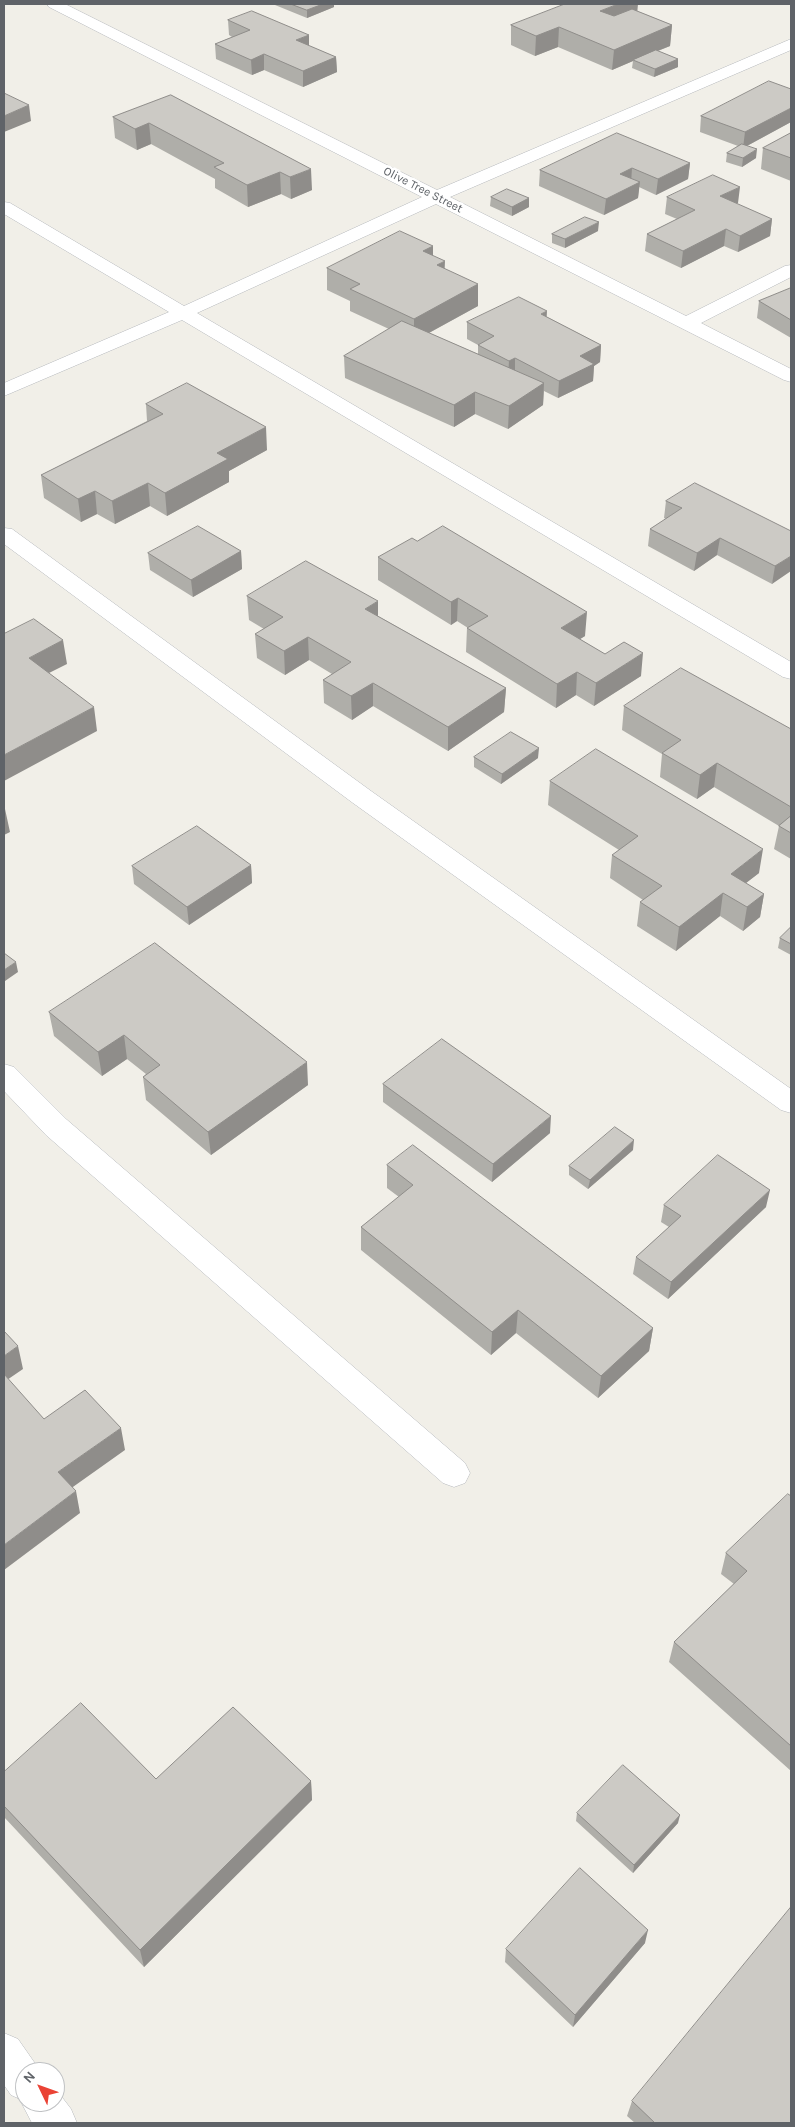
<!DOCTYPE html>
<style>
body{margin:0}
#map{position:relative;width:795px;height:2127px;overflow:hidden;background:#f1efe8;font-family:Karla,sans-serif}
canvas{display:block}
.frame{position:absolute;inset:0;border:5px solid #5f6368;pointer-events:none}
.north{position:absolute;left:15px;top:2062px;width:50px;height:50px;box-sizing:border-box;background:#fff;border:1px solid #bfc1c3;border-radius:50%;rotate:312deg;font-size:14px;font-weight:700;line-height:20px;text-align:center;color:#5f6368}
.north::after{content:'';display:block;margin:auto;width:18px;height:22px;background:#ea4335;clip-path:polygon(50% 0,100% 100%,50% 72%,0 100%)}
</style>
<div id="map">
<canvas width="795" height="2127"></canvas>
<div class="frame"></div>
<div class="north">N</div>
</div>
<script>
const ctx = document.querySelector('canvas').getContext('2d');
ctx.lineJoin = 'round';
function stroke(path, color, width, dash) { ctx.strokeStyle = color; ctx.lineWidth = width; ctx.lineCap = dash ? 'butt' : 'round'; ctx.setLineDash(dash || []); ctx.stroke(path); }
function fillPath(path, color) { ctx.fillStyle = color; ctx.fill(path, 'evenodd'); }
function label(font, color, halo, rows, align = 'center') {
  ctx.font = font + ' Karla,sans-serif'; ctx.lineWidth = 5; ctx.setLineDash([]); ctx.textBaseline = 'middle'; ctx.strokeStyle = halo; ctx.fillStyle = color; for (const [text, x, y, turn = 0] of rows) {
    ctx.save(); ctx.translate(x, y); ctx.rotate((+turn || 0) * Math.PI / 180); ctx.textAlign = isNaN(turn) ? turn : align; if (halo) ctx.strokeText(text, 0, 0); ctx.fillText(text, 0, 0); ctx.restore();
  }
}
const minor = new Path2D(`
 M47,4H65L437,190L791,39V50L450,197L686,316L785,266L791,265V277L701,323L791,369V382L784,380L436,204L197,313L791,662V679L783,677L182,320L4,396V383L169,312L4,214V202L10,203L184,306L422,197L49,7Z
 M4,528L12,529L371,791L791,1089V1113L781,1110L353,803L4,544Z
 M4,1064L14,1067L66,1119L465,1463L470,1473L465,1483L454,1487L443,1483L46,1135L4,1091Z
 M4,2033L18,2039L41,2072H25V2102H55V2088L71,2109L77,2123H32L21,2102L22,2100L11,2095L4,2085Z`);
stroke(minor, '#b5b8bc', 1);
fillPath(minor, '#fff');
fillPath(new Path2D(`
 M275,4H334V7L307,18L275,5Z
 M637,11L672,25L670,46L658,51L678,59V67L654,77L632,68L633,61L612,70L558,47L535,56L511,45V25Z
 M228,20L309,46L336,57L337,72L303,87L264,70L252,75L216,59L215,44L232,37L229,35Z
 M171,95L312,190L291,199L281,194L248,207L215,188V179L151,144L137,150L115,138L113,117Z
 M701,116L791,122L747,146L756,158L742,167L726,162L727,153L738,146L700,132Z
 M791,133V181L761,169L763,148Z
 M690,163L688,179L656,195L639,187L638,198L604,215L539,186L540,170Z
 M491,197L529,198V207L512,216L490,206Z
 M667,197L738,203L736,204L772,219L770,236L738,252L724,246L681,268L645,251L647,234L677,219L665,214Z
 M598,231L565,248L552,243V234Z
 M433,246V256L478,306L429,333L478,354V345L467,339V322L547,317L601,345L600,362L594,366L593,381L558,398L544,391L543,405L508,429L475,414L454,427L345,378L344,356L389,329L350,311V301L327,290V268Z
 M791,288V338L757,318L759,301Z
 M146,404L267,450L229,471V482L167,516L150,506L115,524L97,514L81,522L44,498L41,475L147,421Z
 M666,501L791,531L772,584L717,555L694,571L648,546L650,529L666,519L664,518Z
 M241,551L242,569L193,597L150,570L148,553Z
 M378,557L585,636L580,639L641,676L594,706L576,695L556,708L466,652L467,628H468L457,621L451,625L378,580Z
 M247,596L378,616L506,688L504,712L448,751L373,706L352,720L324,703L323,680L332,674L309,660L285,675L257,658L255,634L264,629L249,620Z
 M624,706L791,729V859L774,849L779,826L714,787L697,799L660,777L662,754L622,730Z
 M474,757L538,758L501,784L474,767Z
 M550,781L759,873L746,883L764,894L760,917L743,931L720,916L676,951L637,926L640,902L643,900L610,878L612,855L619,850L548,805Z
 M251,865L252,883L189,925L134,884L132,866Z
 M791,927V955L778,948L780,938Z
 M49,1012L308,1085L211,1155L146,1100L143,1077L146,1074L127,1059L102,1076L54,1036Z
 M383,1084L550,1133L492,1182L383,1102Z
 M633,1150L588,1189L569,1175V1166Z
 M387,1165L653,1328L649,1351L598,1398L516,1333L491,1355L361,1250V1227L399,1197L387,1188Z
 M664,1205L766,1207L668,1299L633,1274L636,1257L669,1227L661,1222Z
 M791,1496V1771L669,1662L674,1642L734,1584L721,1574L726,1553Z
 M4,1772L156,1779L311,1781L312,1800L144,1967L4,1817Z
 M577,1813L678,1823L633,1873L576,1821Z
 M645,1943L573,2027L505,1962L506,1949Z
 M632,2101L791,2123H635L627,2116Z`), '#afaea9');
fillPath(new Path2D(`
 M323,4H334V7L307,18V10Z
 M618,4H638L637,15L599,31L600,11Z
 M672,25L670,46L634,60H633V61L612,70L614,50Z
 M559,27L558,47L535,56L536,36Z
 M309,35V51L296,40Z
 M264,54V70L252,75L251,60Z
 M336,57L337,72L303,87V71Z
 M678,59V67L654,77L655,69Z
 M29,105L31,121L4,132V116Z
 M791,108V122L743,148L745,132Z
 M149,123L151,144L137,150L135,129Z
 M757,149L756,158L742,167L743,158Z
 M690,163L688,179L656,195L658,179Z
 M632,168L631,184L620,174Z
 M311,169L312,190L291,199L290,177Z
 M280,172L281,194L248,207L247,185Z
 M640,182L638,198L604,215L606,199Z
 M740,187L738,203L718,212L720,196Z
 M529,198V207L512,216V207Z
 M772,219L770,236L738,252L740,236Z
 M599,222L598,231L565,248V239Z
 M726,229L724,246L681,268L683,251Z
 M433,246V268L423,251Z
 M445,261L444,283L437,265Z
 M478,284V306L414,341V319Z
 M547,311L546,328L541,314Z
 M601,345L600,362L594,366L593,381L558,398L559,381L580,356Z
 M515,358V375L508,378L509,361Z
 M544,383L543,405L508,429L509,406Z
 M475,392V414L454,427V405Z
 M266,427L267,450L229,471V482L167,516L165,493L217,453Z
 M148,483L150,506L115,524L112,501Z
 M95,491L97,514L81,522L78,499Z
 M720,538L717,555L694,571L697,553Z
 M241,551L242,569L193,597L191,580Z
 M791,556V571L772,584L775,566Z
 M458,598L457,621L451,625V602Z
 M378,601V624L365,609Z
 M587,612L585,636L559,652L561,628Z
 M308,637L309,660L285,675L284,651Z
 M63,640L67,664L33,681L29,658Z
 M643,653L641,676L594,706L596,683Z
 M577,672L576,695L556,708L557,684Z
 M373,683V706L352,720L351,696Z
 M506,688L504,712L448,751V727Z
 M94,707L97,731L4,781V755Z
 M539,748L538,758L501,784L502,774Z
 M717,763L714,787L697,799L700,775Z
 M4,809H5L10,832L4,835Z
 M763,849L759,873L729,896L731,874Z
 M251,865L252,883L189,925L187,907Z
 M723,893L720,916L676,951L679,927Z
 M764,894L760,917L743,931L747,907Z
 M16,962L18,972L5,981L4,970Z
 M124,1035L127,1059L102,1076L98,1052Z
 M307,1062L308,1085L211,1155L208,1132Z
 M551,1116L550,1133L492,1182L493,1164Z
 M634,1140L633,1150L588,1189L590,1180Z
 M770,1190L766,1207L668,1299L671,1282Z
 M518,1310L516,1333L491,1355L492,1332Z
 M653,1328L649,1351L598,1398L601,1376Z
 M18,1346L23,1369L4,1382V1356Z
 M121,1428L125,1450L63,1494L58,1472Z
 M76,1491L80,1513L4,1570V1545Z
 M311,1781L312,1800L144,1967L140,1950Z
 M680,1815L678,1823L633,1873L634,1865Z
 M648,1930L645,1943L573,2027L575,2015Z`), '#8f8d8a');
const building = new Path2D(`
 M291,4H323L307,10Z
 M565,4H618L600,11L614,16L632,9L672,25L614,50L559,27L536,36L511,25Z
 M252,11L309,35L296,40L336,57L303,71L264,54L251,60L215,44L250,30L228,20Z
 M656,50L678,59L655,69L633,60Z
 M769,81L791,89V108L745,132L701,116Z
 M4,93L29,105L4,116Z
 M171,95L311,169L290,177L280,172L247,185L214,167L224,163L149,123L135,129L113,117Z
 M617,133L690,163L658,179L632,168L620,174L640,182L606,199L540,170Z
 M791,133V158L763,148Z
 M742,144L757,149L743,158L727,153Z
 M713,175L740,187L720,196L772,219L740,236L726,229L683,251L647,234L695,210L667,197Z
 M507,189L529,198L512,207L491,197Z
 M585,217L599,222L565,239L552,234Z
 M400,231L433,246L423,251L445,261L437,265L478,284L414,319L350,289L360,284L327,268Z
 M791,288V320L759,301Z
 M519,297L547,311L541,314L601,345L580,356L594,364L559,381L515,358L509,361L478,345L494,336L467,322Z
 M402,321L544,383L509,406L475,392L454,405L344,356Z
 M187,383L266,427L217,453L228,459L165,493L148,483L112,501L95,491L78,499L41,475L163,414L146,404Z
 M695,483L791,531V556L775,566L720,538L697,553L650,529L682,508L666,501Z
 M198,526L241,551L191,580L148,553Z
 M443,526L587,612L561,628L605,654L624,642L643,653L596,683L577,672L557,684L467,628L488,616L458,598L451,602L378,557L412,538L417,541Z
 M306,561L378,601L365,609L506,688L448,727L373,683L351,696L323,680L351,662L308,637L284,651L255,634L283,617L247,596Z
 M34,619L63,640L29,658L94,707L4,755V634Z
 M681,668L791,729V807L717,763L700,775L662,753L681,740L624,706Z
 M511,732L539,748L502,774L474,757Z
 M596,749L763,849L731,874L764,894L747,907L723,893L679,927L640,902L662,886L612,855L638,836L550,781Z
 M791,816V833L779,826Z
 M197,826L251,865L187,907L132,866Z
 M791,927V944L780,938Z
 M155,943L307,1062L208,1132L143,1077L160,1065L124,1035L98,1052L49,1012Z
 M4,953L16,962L4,970Z
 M442,1039L551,1116L493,1164L383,1084Z
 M615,1127L634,1140L590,1180L569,1166Z
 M413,1145L653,1328L601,1376L518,1310L492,1332L361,1227L413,1185L387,1165Z
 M718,1155L770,1190L671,1282L636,1257L681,1216L664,1205Z
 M4,1331L18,1346L4,1356Z
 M4,1374L44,1419L85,1390L121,1428L58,1472L76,1491L4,1545Z
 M788,1494L791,1496V1746L674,1642L747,1571L726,1553Z
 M81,1703L156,1779L233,1707L311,1781L140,1950L4,1806V1772Z
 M623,1765L680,1815L634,1865L577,1813Z
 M580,1868L648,1930L575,2015L506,1949Z
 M791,1907V2123H655L632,2101Z`);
fillPath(building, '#cccac5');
stroke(building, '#8f8d8a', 1);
label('12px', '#5f6368', '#fff', [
 ["Olive Tree Street",423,190,27]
]);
</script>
